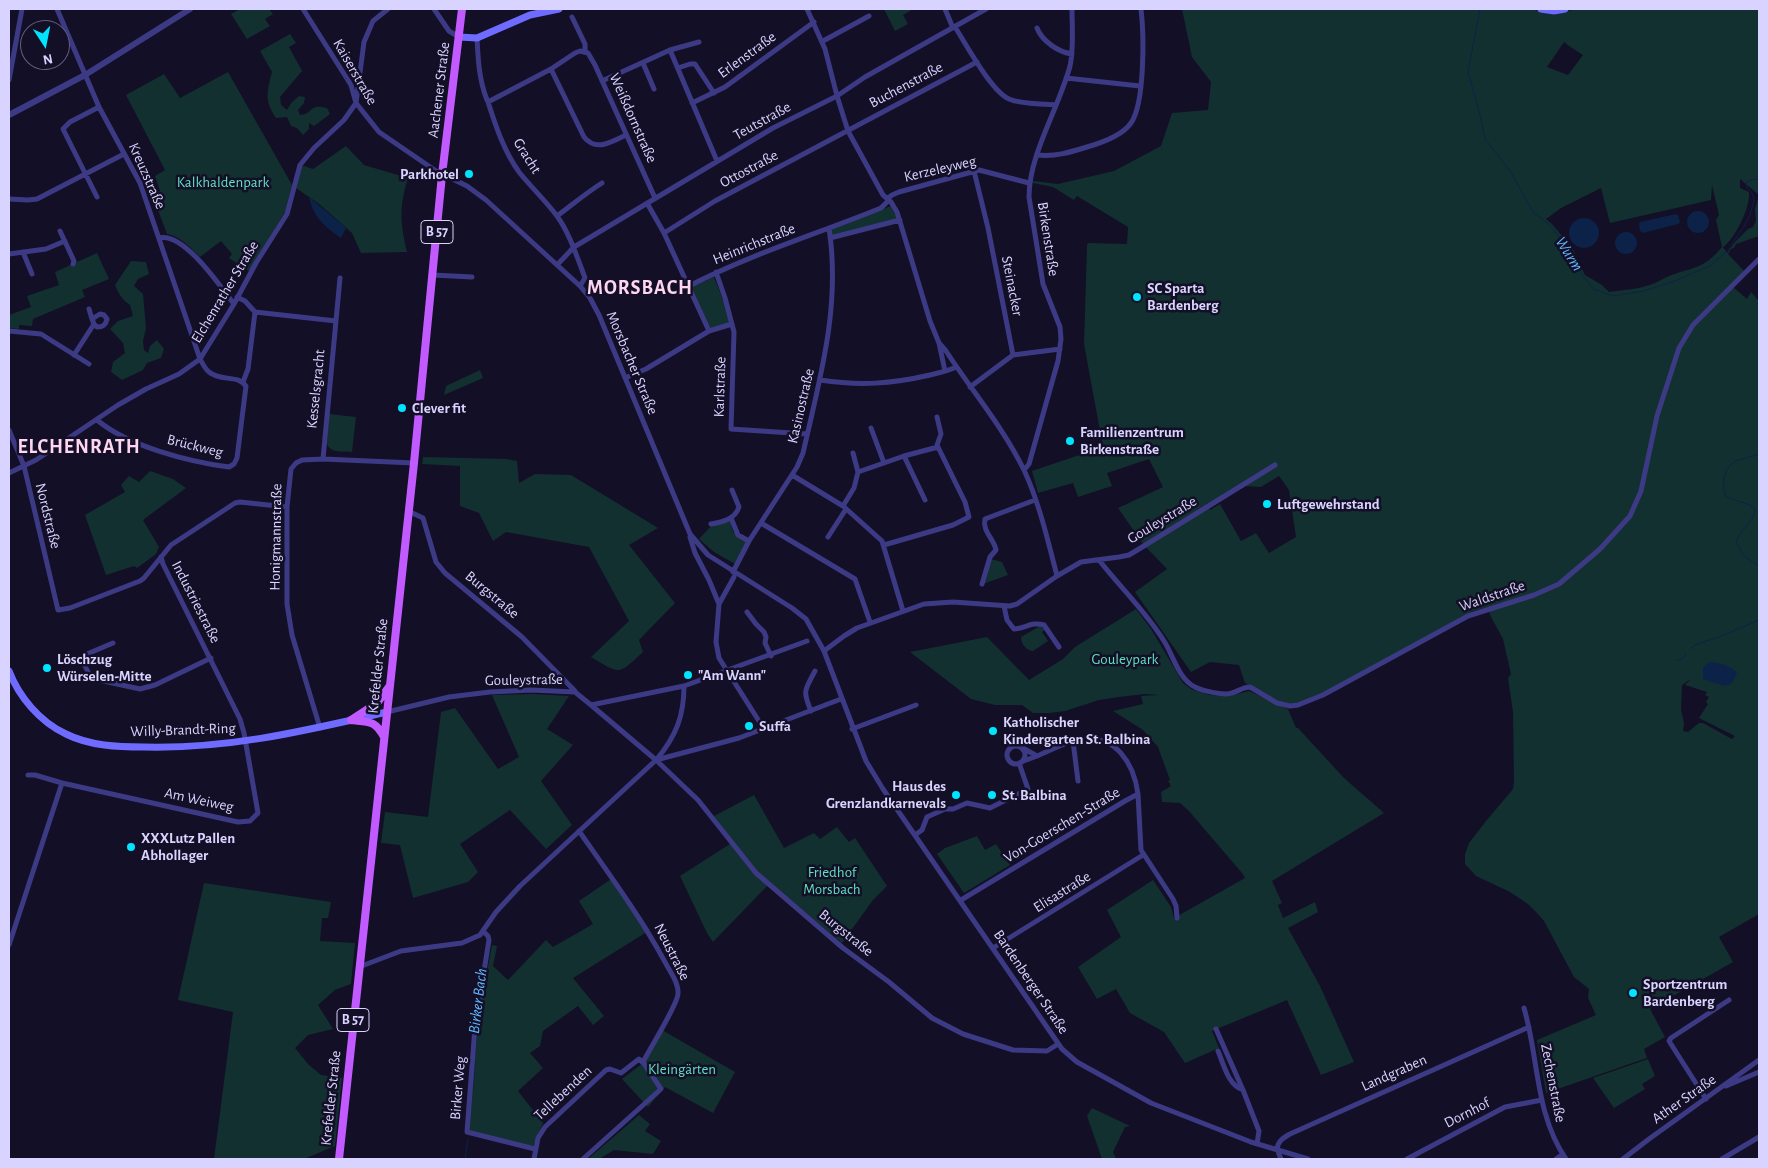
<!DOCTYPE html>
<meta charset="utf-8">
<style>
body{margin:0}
#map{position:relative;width:1768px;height:1168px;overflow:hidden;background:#130f26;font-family:"Alegreya Sans",sans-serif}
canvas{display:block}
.frame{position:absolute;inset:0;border:10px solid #d9d4ff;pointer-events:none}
.north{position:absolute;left:20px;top:20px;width:50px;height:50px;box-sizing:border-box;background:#130f26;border:1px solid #625e7d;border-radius:50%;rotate:169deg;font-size:14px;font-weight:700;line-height:20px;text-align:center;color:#d9d4ff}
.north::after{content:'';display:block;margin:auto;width:18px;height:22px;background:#00e5ff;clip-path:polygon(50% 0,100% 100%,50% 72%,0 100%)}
</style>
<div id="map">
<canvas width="1768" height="1168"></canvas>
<div class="frame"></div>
<div class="north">N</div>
</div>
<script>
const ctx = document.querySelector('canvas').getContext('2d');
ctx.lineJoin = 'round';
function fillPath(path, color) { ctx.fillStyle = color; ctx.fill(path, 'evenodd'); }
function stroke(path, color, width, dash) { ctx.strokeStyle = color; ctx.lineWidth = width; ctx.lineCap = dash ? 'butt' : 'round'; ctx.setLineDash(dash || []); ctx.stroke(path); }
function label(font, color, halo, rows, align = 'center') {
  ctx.font = font + ' "Alegreya Sans",sans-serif'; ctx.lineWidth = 5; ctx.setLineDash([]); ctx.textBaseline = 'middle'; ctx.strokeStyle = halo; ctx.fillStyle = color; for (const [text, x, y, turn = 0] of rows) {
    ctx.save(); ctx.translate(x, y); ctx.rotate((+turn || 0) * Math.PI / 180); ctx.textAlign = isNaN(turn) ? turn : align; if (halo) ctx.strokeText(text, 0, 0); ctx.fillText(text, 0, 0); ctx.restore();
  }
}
fillPath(new Path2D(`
 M240,9H269L273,14L265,19L270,26L247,39L231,14Z
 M884,9H913L903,15L908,24L895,31Z
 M1182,9H1531L1554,15L1576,9H1759V236L1736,244L1734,248L1731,249L1728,254L1745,272L1692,324L1679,350L1694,325L1733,287L1747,299L1751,292L1759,301L1756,306L1759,302V914L1719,937L1733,962L1650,1009L1665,1037L1644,1049L1647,1058L1546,1093L1537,1040L1596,1015L1588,998L1589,989L1574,977L1544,921L1536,912L1528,904L1510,892L1476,876L1465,864V854L1469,843L1486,821L1508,795L1513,789L1514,782L1513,712L1508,678L1511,674L1503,639L1490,615L1488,607L1473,611C1438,630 1404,649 1369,668C1349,679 1312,703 1289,704C1275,704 1258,689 1245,683L1239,665L1210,662L1191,672L1135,592L1167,569L1143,544L1118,508L1163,487L1149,459L1107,473L1112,486L1078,497L1073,483L1038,493L1032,471L1103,447L1084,344L1087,245L1088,243L1127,244L1128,227L1077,196L1074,200L1053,187L1033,183V181L1058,184L1114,171L1161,146L1172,113L1208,110L1211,82L1192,57ZM1564,42L1569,46L1583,55L1568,75L1547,67ZM1740,179L1759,195L1755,209L1756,221L1753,227L1748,229L1735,242L1727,253L1723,247C1735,239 1751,206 1749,192L1740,188ZM1712,185L1719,215L1716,220L1722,247C1704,269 1693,267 1669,276C1664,278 1660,281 1655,283C1641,289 1624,290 1609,292L1602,285L1585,275L1573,249L1552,224L1546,219L1561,208L1601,188L1610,223L1711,200ZM1279,476L1289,490L1296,537L1269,553L1256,533L1241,541L1220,504L1210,510L1207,504L1244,486L1261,487ZM1691,679L1685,685L1707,692L1705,695L1709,697L1706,702L1708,704L1699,718L1735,736L1732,739L1703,723H1699L1688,732L1683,731L1684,723L1681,710L1682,685Z
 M290,34L296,43L289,47L302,71L280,97L281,105L287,110L292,102L299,96L305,97L304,103L298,110L300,115C314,114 308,103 327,108L330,114L314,126L309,123V129L303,135L297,128L291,126L287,117L276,118C264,100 267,92 272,72L260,51Z
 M228,72L292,185L285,212L249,271L229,258L232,254L221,241L200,257C191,248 180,236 167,234L152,194L160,191L155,176L165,170L126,95L164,74L180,98Z
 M346,146L364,165L408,178C399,208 400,221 407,252L361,253L352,233L319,204L296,188L301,165L313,169Z
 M891,206L898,219L832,237L830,229Z
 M97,253L109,279L82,290L85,297L33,319L32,326L19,325V329L9,328V315L31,307L27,296L59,285L55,272Z
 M131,261L146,262L149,274L138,279L134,286L143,294L146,328L143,341L144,350L148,353L150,346L157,340L164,349L161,358L147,363L143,370L122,380L111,372L113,362L125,353L123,343L110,329L118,321L133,316L130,305C122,300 119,294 115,285Z
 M714,277L725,305L730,323L709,329L705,323L692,287Z
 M480,370L483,378L444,395L446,386Z
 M329,414L356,417L352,452C343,451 331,454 327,444Z
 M423,457L506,459L517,461L519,483L535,474L571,475L658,528L629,545L675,603L639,640L643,652C618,675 621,675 591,657L629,621L589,547L506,532L493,541L479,513L460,506V466L422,464Z
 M150,471L173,479L186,488L143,520L159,547L156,554L137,568L134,566L106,575L85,515L125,492L121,485L129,476L139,482Z
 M730,521L733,532L747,542L735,564L714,552L699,539L711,526Z
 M991,559L1002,562L1008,575L983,584Z
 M1136,609L1151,629L1183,683L1191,689L1210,695L1230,696L1249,691L1288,709L1296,728H1298L1344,778L1384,813L1272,881L1282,903L1278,905L1283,918L1315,902L1318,912L1288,928L1320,986L1354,1062L1321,1075L1287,1000L1212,1031L1219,1048L1185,1063L1164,1032L1130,1013L1116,989L1097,999L1078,967L1121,937L1107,910L1153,880L1171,907L1174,918L1245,878L1242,873L1188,810L1180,803L1162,802L1161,792L1171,786L1168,781L1170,780L1158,747L1143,730L1113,711L1143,704L1141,696L1159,695L1145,694L1119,697L1099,700L1065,711L1049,713H1033L1022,705H995L971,699L910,652L987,637L1029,680L1063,659L1075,647Z
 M1040,626L1045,630L1042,632L1048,641L1033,651C1026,650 1021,644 1021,637Z
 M533,694L569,696L547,729L573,745L541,781L572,825L546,849L510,810L460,844L478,872L468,882L413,898L400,845L381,843L385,812L428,817L441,712L455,708L498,769L519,757L492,695Z
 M754,795L784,848L814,833L820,839L837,827L849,842L855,838L887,886L873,900L842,943L770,883L713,942L707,933L680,876L733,842L714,816Z
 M977,836L985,850L996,844L1010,865L964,893L937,854L945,848Z
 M614,877L650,930L573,978L604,1016L593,1025L578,1006L543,1031L540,1046L530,1053L543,1068L518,1091L543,1123L533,1147L468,1131L479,1015L492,945L497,946L493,966L508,980L546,940L553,947L593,924L579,901Z
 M204,883L331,902L328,918H322L320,941L355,943L351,984L335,990L318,1005L333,1029L308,1035L295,1048L308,1064L321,1075L342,1078L335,1146L304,1159H214L233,1012L178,1000Z
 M662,1030L735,1072L713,1113L665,1087L648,1107L622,1079L643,1063Z
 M1648,1059L1655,1076L1642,1084L1645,1089L1614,1108L1593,1078Z
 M1092,1108L1130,1126L1125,1127L1113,1152L1116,1159H1102L1087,1116Z
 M639,1115L650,1124L645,1131L661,1141L653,1154L614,1150L599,1159H588Z`), '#12302f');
fillPath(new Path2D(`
 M309,197L346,228L341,238C325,227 313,217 309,197Z
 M1687 222a11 11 0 1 1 22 0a11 11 0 1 1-22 0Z
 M1676,214L1678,215L1680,222L1678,224L1643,233L1640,231L1639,224L1640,222Z
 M1569 233a15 15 0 1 1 30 0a15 15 0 1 1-30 0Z
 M1615 243a11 11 0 1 1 22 0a11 11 0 1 1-22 0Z
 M1710,662L1723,664L1735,670L1737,674L1731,684L1724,686L1703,679V667Z`), '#0c2248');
stroke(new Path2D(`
 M1480,9L1468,72L1480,115L1485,139L1510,171L1534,213L1550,225L1572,254L1578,270L1594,289L1613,296L1643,291L1672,282L1710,266L1728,250L1745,225L1750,215L1754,200L1752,193L1746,186L1747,182L1754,179L1759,180
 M1759,454C1752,457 1743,458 1736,461C1723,468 1721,485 1726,497L1750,505L1755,509C1754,524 1740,529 1736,542L1744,556L1759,566
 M1759,608V622
 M1690,649L1695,645L1724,635L1759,620
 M1677,660L1682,659L1686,654
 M473,1021L482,966
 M473,1091L475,1063
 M471,1106L472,1095
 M465,1159L468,1139`), '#0c2248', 1);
stroke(new Path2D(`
 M57,9L99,107L140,183L200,359C203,364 205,369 209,372C221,382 237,374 246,386L237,458L234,464L229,467C189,462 128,446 97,420
 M303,9L351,85L356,103L379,132L436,171L467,186L486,200L580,286L590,298L599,315L690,534L708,555L792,608L806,619L824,651L866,761L883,789L1062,1049L1077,1062L1151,1103L1251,1142L1308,1159
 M434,9L449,31L459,37
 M807,9L825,49L837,96L848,131L883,195L891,202L897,212L930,321L939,343L946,351C972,391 1003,427 1024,470C1039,502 1048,541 1057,576
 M945,9L953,28
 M572,17L585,44V51
 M955,27C966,44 991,91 1009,99C1023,105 1041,103 1056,105
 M1037,28C1042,41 1058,52 1072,54
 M477,38C478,59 479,80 487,100
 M823,41L869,16
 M670,50L717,161
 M643,63L654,89
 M678,68L690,64H695L714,93
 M551,69L584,137C596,152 611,142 626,135
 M1066,78L1140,86
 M9,80L22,9
 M602,81L670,50L699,42
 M692,103L725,87L814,22
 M1038,155C1055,157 1071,152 1087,147C1101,143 1122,136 1131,123C1145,103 1144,34 1141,9
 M97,197L63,129L70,122L99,107
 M9,199L28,200L37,199L124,154
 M887,199L892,195L899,192L979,170L1029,183
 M647,203L664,233L709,331
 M557,216C572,205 586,193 602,183
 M60,231L74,261L73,264
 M664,233L715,201L977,62
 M159,238C183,231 220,286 234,304
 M830,238L900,220
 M23,252L32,274
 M9,254L46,249L65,241
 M557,265L574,247L773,128L837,96L865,77L986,9
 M716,272L725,298L734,332L731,429L807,434
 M433,275L472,277
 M580,286L585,278C577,257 570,234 557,216C545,200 531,187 519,172C504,151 496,127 488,102L551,69L575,53L580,51L588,53L595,65L655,198
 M689,286C751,254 817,234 881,208L889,200
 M237,297L245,301L255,312L336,321
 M89,309L92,319
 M9,331L41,334L89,364
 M939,343L945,371
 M74,355L94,324L92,319L100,314L104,315L107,319C106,325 103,327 97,327L94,324
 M1013,355L1060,349
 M625,378L646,369L709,331L732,324
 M820,380C860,386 891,384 930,375C939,373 948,371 956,367
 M243,382L248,369L255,312
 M970,387L1013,355L988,228L974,171
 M871,428L884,463
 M9,430L24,466L58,610L70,608L140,581L144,578L171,545L235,503L240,502L287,507
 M853,453L858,472
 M904,456L925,500
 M323,459L340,278
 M1024,470L1029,464L1058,361L1061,339L1060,327L1043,284L1029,197C1029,154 1059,108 1070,66C1074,48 1072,28 1072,9
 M9,473L36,460L118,405L146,389L179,374L200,359L234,304L256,263L287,214L300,165L314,148L344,120L356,103L364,42L373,21L388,9
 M792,475L843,506L882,541L903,611
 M843,506L854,488L858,472L904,456L938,447
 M408,511L423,518L436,562L445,573L522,637L575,691
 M731,518L738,535L749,541
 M761,523L855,579L870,622
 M711,524C723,522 735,519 739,507L732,490
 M690,537L695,553L709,580L719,604L716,642L719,658L764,729
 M828,537L846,509
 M884,545L953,525L969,517L965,502L937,445L941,434L937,417
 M1099,560C1120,587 1146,612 1164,641C1173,655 1179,680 1195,687C1203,691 1225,696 1232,693C1239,691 1243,687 1250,687L1277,703L1290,706L1298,705L1323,695L1468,616L1534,595L1559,584L1600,549L1630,516L1641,491L1657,416L1679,348L1693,325L1759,259
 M733,572L749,541L797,467L803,453C820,378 841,306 829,228
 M982,584L990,557L996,550C994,539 982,531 985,519L1035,500
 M719,604L734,577
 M1004,606L1007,620L1014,629C1025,629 1031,621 1044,625L1059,647
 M747,612L756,624L764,632L766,637L765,643L771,656
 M113,643L87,654L82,660L89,674L99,680L140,689L155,685L211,658
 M824,651L844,636L857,628L924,604L953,602L1010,606L1017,604L1057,576L1081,562L1119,557L1129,555L1139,549L1275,465
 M591,705L656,760L698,800L756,873L843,948L889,982L932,1018L963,1034L1013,1050L1047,1051L1058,1044
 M811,711C802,690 805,690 815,671
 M387,712L449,697L490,692L531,690L575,692L591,705L684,686L807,641
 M320,728L292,635L287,604V507L291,469L296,463L302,460L323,459L414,463
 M852,729L916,705
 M1073,741L1078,781
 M1007 755a9 9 0 1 1 18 0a9 9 0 1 1-18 0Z
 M1021,747L1037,756C1051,750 1065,742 1081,739C1116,734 1134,764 1138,794
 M657,759C676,736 684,716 684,686
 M1021,762L1037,756
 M28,775H35L62,783L238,822L250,821L258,813L244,733L240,719L163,564L161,557
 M579,831C609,874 640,916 665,962C670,972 679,983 678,994C677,1006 650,1048 643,1062L661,1089L583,1159
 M915,835L922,830L927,817L945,809H953L967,803L990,808L1028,789L1019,763
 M961,900L1125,801L1138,794L1141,850L1173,899L1176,906L1177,918
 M483,931L488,936L489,940L475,1027L467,1132L535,1149
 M9,945L62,783
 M993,948L1143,855
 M359,967L401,951L462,943L480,935L496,912L520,886L656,760L739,738L841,699
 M1524,1008C1539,1059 1535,1114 1566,1159
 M1216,1029L1243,1090L1259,1131L1257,1144
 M1218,1051C1224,1065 1228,1085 1243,1090
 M1726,1086L1759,1072
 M1706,1099L1669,1041L1671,1038L1729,1000
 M1277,1149C1278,1141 1283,1138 1290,1134L1529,1027
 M1277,1149L1281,1159
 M534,1159L538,1138L545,1127L606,1070L610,1069L621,1073L639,1059L643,1063
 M1407,1159L1505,1107L1542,1100
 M1556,1159L1563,1154
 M1623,1159L1649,1139L1759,1060
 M1722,1159L1759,1137`), '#3d3a85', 5);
stroke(new Path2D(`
 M9,115L85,75L190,9`), '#3d3a85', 6);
stroke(new Path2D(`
 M1541,9L1554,11L1565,9
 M459,37L477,38L530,15L559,9
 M9,671C19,697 40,722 66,734C90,746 118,747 144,747C231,749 304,731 387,712`), '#6f6bff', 7);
stroke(new Path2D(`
 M351,720L377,703L389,687
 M351,720C369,722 375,720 384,737
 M339,1159L414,463L442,175L462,9`), '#c25bff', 8);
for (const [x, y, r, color] of [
 [469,174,5,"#00e5ff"],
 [1137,297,5,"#00e5ff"],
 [402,408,5,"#00e5ff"],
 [1070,441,5,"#00e5ff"],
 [1267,504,5,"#00e5ff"],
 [47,668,5,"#00e5ff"],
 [688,675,5,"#00e5ff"],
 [749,726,5,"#00e5ff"],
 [993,731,5,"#00e5ff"],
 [956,795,5,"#00e5ff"],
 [992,795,5,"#00e5ff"],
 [131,847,5,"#00e5ff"],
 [1633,993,5,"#00e5ff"]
]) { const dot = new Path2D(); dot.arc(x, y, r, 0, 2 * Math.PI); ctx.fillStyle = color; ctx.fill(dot); stroke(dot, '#130f26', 2); }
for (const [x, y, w] of [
 [437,232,32],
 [353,1020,32]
]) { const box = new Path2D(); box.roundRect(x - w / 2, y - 11.5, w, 23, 4); ctx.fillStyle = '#130f26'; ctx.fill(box); stroke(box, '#d9d4ff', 1); }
label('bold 14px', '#d9d4ff', null, [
 ["B 57",437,232],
 ["B 57",353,1020]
]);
label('15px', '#d9d4ff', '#130f26', [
 ["Erlenstraße",747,55,-36],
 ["Kaiserstraße",355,72,60],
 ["Buchenstraße",906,85,-28],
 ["Aachener Straße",439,90,-83],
 ["Weißdornstraße",633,118,66],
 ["Teutstraße",762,121,-29],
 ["Gracht",527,156,58],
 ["Ottostraße",749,169,-28],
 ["Kerzeleyweg",940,169,-13],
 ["Kreuzstraße",147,176,66],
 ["Birkenstraße",1048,239,81],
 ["Heinrichstraße",754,244,-22],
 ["Steinacker",1012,286,79],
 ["Elchenrather Straße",225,292,-59],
 ["Morsbacher Straße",632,363,67],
 ["Karlstraße",720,387,-88],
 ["Kesselsgracht",316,389,-84],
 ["Kasinostraße",801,406,-77],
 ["Brückweg",195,446,14],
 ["Nordstraße",48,516,76],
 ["Gouleystraße",1162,520,-31],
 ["Honigmannstraße",276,537,-89],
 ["Burgstraße",492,595,40],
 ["Waldstraße",1492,596,-19],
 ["Industriestraße",196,602,63],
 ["Krefelder Straße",378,666,-84],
 ["Gouleystraße",524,680,-1],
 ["Willy-Brandt-Ring",183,730,-2],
 ["Am Weiweg",199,800,12],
 ["Von-Goerschen-Straße",1062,825,-31],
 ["Elisastraße",1062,892,-32],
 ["Burgstraße",846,933,39],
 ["Neustraße",672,952,63],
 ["Bardenberger Straße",1031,982,56],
 ["Landgraben",1394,1073,-24],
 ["Zechenstraße",1553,1083,79],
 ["Birker Weg",458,1088,-85],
 ["Tellebenden",563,1093,-43],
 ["Krefelder Straße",331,1098,-84],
 ["Ather Straße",1684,1099,-35],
 ["Dornhof",1467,1113,-27]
]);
label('bold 15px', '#d9d4ff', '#130f26', [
 ["Parkhotel",459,174,"right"],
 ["SC Sparta",1147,288],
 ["Bardenberg",1147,305],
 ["Clever fit",412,408],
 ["Familienzentrum",1080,432],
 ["Birkenstraße",1080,449],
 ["Luftgewehrstand",1277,504],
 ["Löschzug",57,659],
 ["Würselen-Mitte",57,676],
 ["\"Am Wann\"",698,675],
 ["Katholischer",1003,722],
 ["Kindergarten St. Balbina",1003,739],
 ["Suffa",759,726],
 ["Haus des",946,786,"right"],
 ["Grenzlandkarnevals",946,803,"right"],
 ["St. Balbina",1002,795],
 ["XXXLutz Pallen",141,838],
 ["Abhollager",141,855],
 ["Sportzentrum",1643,984],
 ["Bardenberg",1643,1001]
], 'left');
label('15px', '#5fe0c0', '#130f26', [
 ["Kalkhaldenpark",223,182],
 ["Gouleypark",1125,659],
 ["Friedhof",832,872],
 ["Morsbach",832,889],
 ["Kleingärten",682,1069]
]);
label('italic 16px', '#62b6ff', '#130f26', [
 ["Wurm",1569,254,57],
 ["Birker Bach",478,1001,-83]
]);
ctx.letterSpacing = '1px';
label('bold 20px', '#ffd6f0', '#130f26', [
 ["MORSBACH",640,288],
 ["ELCHENRATH",79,447]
]);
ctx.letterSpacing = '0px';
</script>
